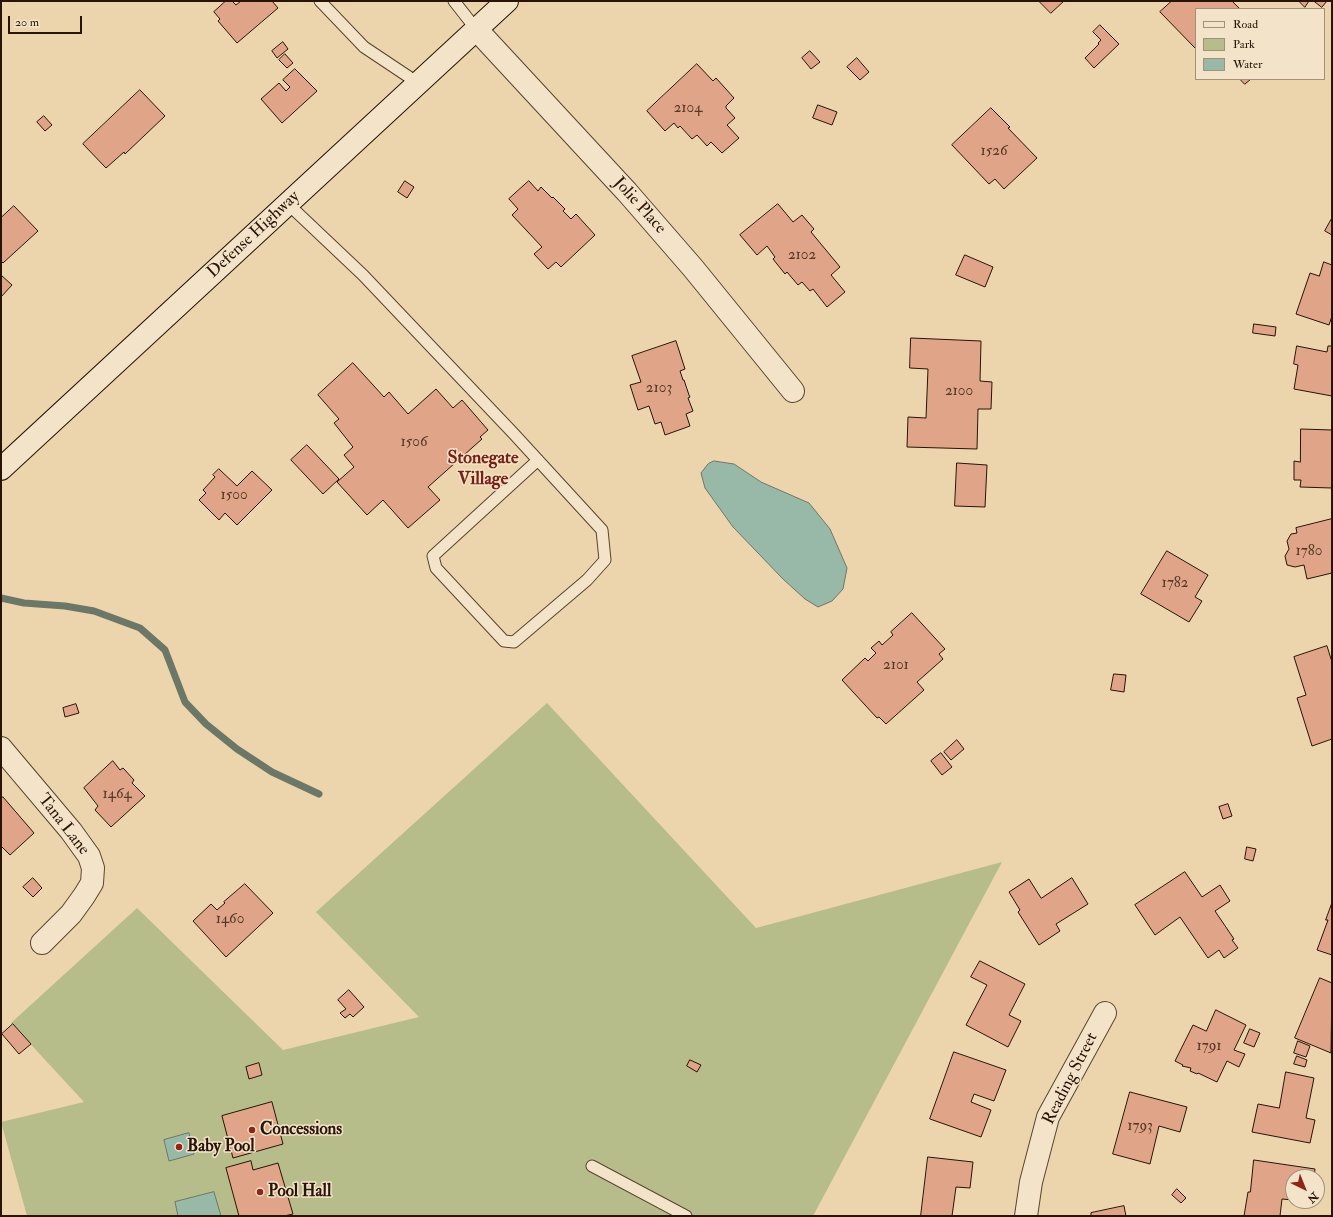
<!DOCTYPE html>
<style>
body{margin:0}
#map{position:relative;width:1333px;height:1217px;overflow:hidden;background:#ecd5ac;font-family:"IM FELL Double Pica",serif}
canvas{display:block}
.frame{position:absolute;inset:0;border:2px solid #281305;pointer-events:none}
.legend{position:absolute;left:1195px;top:8px;width:130px;height:72px;box-sizing:border-box;background:#f3e4c9;border:1px solid #a2907b;margin:0;padding:5px 7px;list-style:none;font-size:12px;color:#281305}
.legend li{display:flex;align-items:center;gap:8px;height:20px}
.legend b{width:20px;border:1px solid #a2907b}
.north{position:absolute;left:1285px;top:1169px;width:40px;height:40px;box-sizing:border-box;background:#f3e4c9;border:1px solid #a2907b;border-radius:50%;rotate:137deg;font-size:11px;font-weight:700;line-height:16px;text-align:center;color:#281305}
.north::after{content:'';display:block;margin:auto;width:14px;height:18px;background:#8f2418;clip-path:polygon(50% 0,100% 100%,50% 72%,0 100%)}
.scale{position:absolute;left:8px;top:16px;width:74px;height:18px;box-sizing:border-box;border:2px solid #281305;border-top:0;padding-left:5px;font-size:12px;line-height:14px;white-space:nowrap;color:#281305;-webkit-text-stroke:3px #f3e4c9;paint-order:stroke}
</style>
<div id="map">
<canvas width="1333" height="1217"></canvas>
<div class="frame"></div>
<ul class="legend">
<li><b style="height:5px;background:#f3e4c9"></b>Road</li>
<li><b style="height:11px;background:#b7bd8a"></b>Park</li>
<li><b style="height:11px;background:#99b9a8"></b>Water</li>
</ul>
<div class="north">N</div>
<div class="scale">20 m</div>
</div>
<script>
const ctx = document.querySelector('canvas').getContext('2d');
ctx.lineJoin = 'round';
function fillPath(path, color) { ctx.fillStyle = color; ctx.fill(path, 'evenodd'); }
function stroke(path, color, width, dash) { ctx.strokeStyle = color; ctx.lineWidth = width; ctx.lineCap = dash ? 'butt' : 'round'; ctx.setLineDash(dash || []); ctx.stroke(path); }
function label(font, color, halo, rows, align = 'center') {
  ctx.font = font + ' "IM FELL Double Pica",serif'; ctx.lineWidth = 3; ctx.setLineDash([]); ctx.textBaseline = 'middle'; ctx.strokeStyle = halo; ctx.fillStyle = color; for (const [text, x, y, turn = 0] of rows) {
    ctx.save(); ctx.translate(x, y); ctx.rotate((+turn || 0) * Math.PI / 180); ctx.textAlign = isNaN(turn) ? turn : align; if (halo) ctx.strokeText(text, 0, 0); ctx.fillText(text, 0, 0); ctx.restore();
  }
}
fillPath(new Path2D(`
 M547,703L756,928L1002,862L813,1216H27L1,1122L84,1102L11,1023L137,908L283,1050L419,1017L316,912Z`), '#b7bd8a');
const water = new Path2D(`
 M714,461L734,464L761,482L809,503L830,529L847,568L843,589L832,601L818,607L805,599L783,579L733,527L705,488L701,473L708,464Z
 M189,1133L194,1154L169,1161L164,1140Z
 M214,1192L221,1216H178L175,1202Z`);
fillPath(water, '#99b9a8');
stroke(water, '#6c7767', 1);
stroke(new Path2D(`
 M1,598L24,603L65,606L94,611L140,628L165,650L185,702L206,724L237,749L272,772L319,794`), '#6c7767', 7);
const building = new Path2D(`
 M226,1H232L236,5L241,1H272L278,8L237,43L218,21L220,19L214,12Z
 M1039,1H1064L1051,13Z
 M1172,1H1232L1239,8L1238,9H1196V49L1160,12Z
 M1299,1H1309L1305,7Z
 M1314,1H1327L1322,7Z
 M1100,25L1119,44L1094,68L1085,58L1099,44L1098,43L1101,40L1093,32Z
 M283,42L288,49L277,58L272,51Z
 M810,51L820,62L811,69L802,58Z
 M285,54L293,63L287,68L279,60Z
 M857,58L869,72L860,80L847,67Z
 M697,64L713,81L716,78L734,98L726,106V108L735,118L727,125L739,138L722,153L711,142L707,146L697,135L692,139L680,126L678,128L674,123L665,131L647,111Z
 M295,69L317,91L282,123L261,99L279,83L286,91L290,87L283,80Z
 M1240,79H1251L1245,84Z
 M140,90L165,116L125,154L124,152L106,168L83,144Z
 M818,105L837,112L832,125L813,118Z
 M991,108L1010,127L1008,128L1037,158L1004,189L995,179L989,184L952,145Z
 M44,116L52,125L45,131L37,122Z
 M405,181L414,187L407,198L398,192Z
 M529,181L538,191L541,187L552,198L553,197L565,209L563,211L571,219L576,214L595,235L561,267L556,262L548,269L534,254L542,247L512,215L518,209L509,199Z
 M778,204L793,222L802,215L814,229L811,232L840,267L831,275L845,292L827,307L813,289L810,291L802,282L798,285L787,272L785,274L773,259L775,257L767,246L757,255L740,235Z
 M14,206L38,231L3,263L1,261V218Z
 M1332,218V235L1325,231Z
 M965,255L993,267L985,287L956,275Z
 M1324,262L1332,265V316L1329,325L1296,314L1310,273L1319,276Z
 M1,275L12,285L1,297Z
 M1254,324L1276,327L1275,336L1253,333Z
 M911,338L981,341L980,381L992,382L991,409H978L977,449L907,447L908,417L926,418L928,369L910,368Z
 M676,341L685,369L680,371L683,380H684L689,395L690,397L688,398L693,411L686,414L690,426L665,435L661,422L655,424L649,406L638,410L630,385L641,382L632,356Z
 M1297,346L1327,352L1328,346H1332V396L1294,389L1298,365L1294,364Z
 M353,363L384,397L389,392L408,414L436,389L453,408L462,400L488,430L480,437L482,439L428,487L440,500L408,528L383,500L367,515L337,482L354,467L344,455L353,447L334,423L339,419L318,395Z
 M1301,429L1332,430V488L1300,487L1301,480H1294V461L1300,462Z
 M307,445L339,479L323,494L291,460Z
 M957,463L987,465L985,507L955,506Z
 M219,469L237,486L252,471L272,490L237,525L225,513L219,520L199,500L206,493L203,490L215,477L213,475Z
 M1332,519V573L1307,579L1304,565L1295,567L1287,565L1285,556L1289,549L1287,541L1291,534L1297,533L1296,528Z
 M1167,551L1208,575L1195,597L1202,601L1189,622L1141,594Z
 M912,613L945,649L939,654L943,659L917,682L924,690L886,724L879,717L877,718L842,680L865,658L868,661L876,653L871,648L879,641L882,645L893,635L891,632Z
 M1327,646L1332,662V739L1312,746L1297,698L1306,695L1294,657Z
 M1114,674L1126,675L1124,692L1111,690Z
 M76,704L79,713L65,717L63,708Z
 M957,740L964,749L951,760L944,752Z
 M941,753L952,767L942,775L931,761Z
 M113,761L120,770L123,768L124,769L134,780L132,783L145,796L111,827L95,810L98,806L84,788Z
 M3,797L34,833L10,855L1,846V799Z
 M1228,804L1232,816L1223,819L1219,807Z
 M1247,847L1256,849L1253,861L1245,859Z
 M1185,872L1202,897L1220,885L1230,901L1215,911L1234,939L1232,940L1238,948L1224,958L1219,950L1208,958L1180,917L1155,935L1135,905Z
 M33,878L42,888L33,897L23,887Z
 M1072,878L1088,904L1056,924L1060,931L1039,945L1018,912L1020,910L1009,892L1029,879L1041,898Z
 M245,884L273,913L226,957L193,921L211,904L217,910L225,903L224,902Z
 M1332,903V955L1317,950L1328,920H1326Z
 M980,961L1025,984L1009,1015L1021,1021L1008,1047L966,1025L987,985L971,977Z
 M1320,978L1332,983L1331,1053L1295,1038Z
 M349,990L364,1007L353,1017L350,1014L345,1018L340,1013L346,1009L338,1000Z
 M1216,1010L1246,1025L1234,1050L1245,1054L1239,1067L1227,1061L1217,1082L1198,1073L1197,1074L1190,1071L1191,1068L1182,1066L1183,1065L1175,1061L1193,1025L1206,1031Z
 M13,1024L31,1044L19,1054L2,1034Z
 M1250,1029L1260,1033L1254,1047L1244,1043Z
 M1298,1041L1310,1046L1306,1057L1294,1053Z
 M954,1052L1006,1070L994,1101L974,1094L971,1102L991,1110L981,1137L930,1119Z
 M1297,1056L1307,1060L1305,1067L1294,1064Z
 M690,1060L701,1065L697,1072L687,1066Z
 M259,1063L262,1075L249,1079L246,1067Z
 M1286,1072L1314,1078L1306,1118L1315,1120L1310,1143L1252,1132L1258,1104L1279,1108Z
 M1130,1092L1187,1107L1180,1132L1159,1126L1150,1164L1113,1154Z
 M272,1102L283,1144L233,1158L222,1116Z
 M928,1157L973,1162L970,1188L956,1187L952,1216H921Z
 M1254,1160L1315,1169L1314,1177H1293V1200L1282,1199L1280,1216H1244L1248,1192H1250Z
 M251,1161L253,1170L278,1163L293,1214L284,1216H239L226,1168Z
 M1177,1189L1186,1198L1181,1203L1172,1195Z
 M1124,1206L1126,1216H1091V1213Z`);
fillPath(building, '#e0a589');
stroke(building, '#281305', 1);
const service = new Path2D(`
 M320,1L364,47L418,83
 M454,1L476,29
 M288,204L363,275L514,434L602,530L605,560L587,580L514,642L504,641L436,568L433,556L538,460
 M592,1166L686,1216`);
const minor = new Path2D(`
 M476,29L627,192L693,268L793,391
 M1,748L71,831L89,856L93,868L92,883L84,896L71,914L42,943
 M1026,1216L1031,1182L1048,1117L1105,1013`);
const secondary = new Path2D(`
 M1,469L507,1`);
stroke(service, '#59442f', 13);
stroke(minor, '#59442f', 24);
stroke(secondary, '#281305', 24);
stroke(service, '#f3e4c9', 11);
stroke(minor, '#f3e4c9', 22);
stroke(secondary, '#f3e4c9', 22);
for (const [x, y, r, color] of [
 [252,1130,4,"#8f2418"],
 [179,1147,4,"#8f2418"],
 [260,1192,4,"#8f2418"]
]) { const dot = new Path2D(); dot.arc(x, y, r, 0, 2 * Math.PI); ctx.fillStyle = color; ctx.fill(dot); stroke(dot, '#f3e4c9', 1.5); }
label('15px', '#563826', null, [
 ["2104",688,109],
 ["1526",994,152],
 ["2102",802,256],
 ["2103",659,389],
 ["2100",959,392],
 ["1506",414,443],
 ["1500",234,496],
 ["1780",1309,552],
 ["1782",1175,584],
 ["2101",896,666],
 ["1464",117,795],
 ["1460",230,920],
 ["1791",1209,1047],
 ["1793",1140,1127]
]);
label('17px', '#281305', '#f3e4c9', [
 ["Jolie Place",639,206,48],
 ["Defense Highway",254,235,-43],
 ["Tana Lane",63,825,52],
 ["Reading Street",1071,1079,-63]
]);
label('bold 17px', '#281305', '#f3e4c9', [
 ["Concessions",260,1130],
 ["Baby Pool",187,1147],
 ["Pool Hall",268,1192]
], 'left');
label('bold 18px', '#7a1f14', '#f3e4c9', [
 ["Stonegate",483,459],
 ["Village",483,480]
]);
</script>
